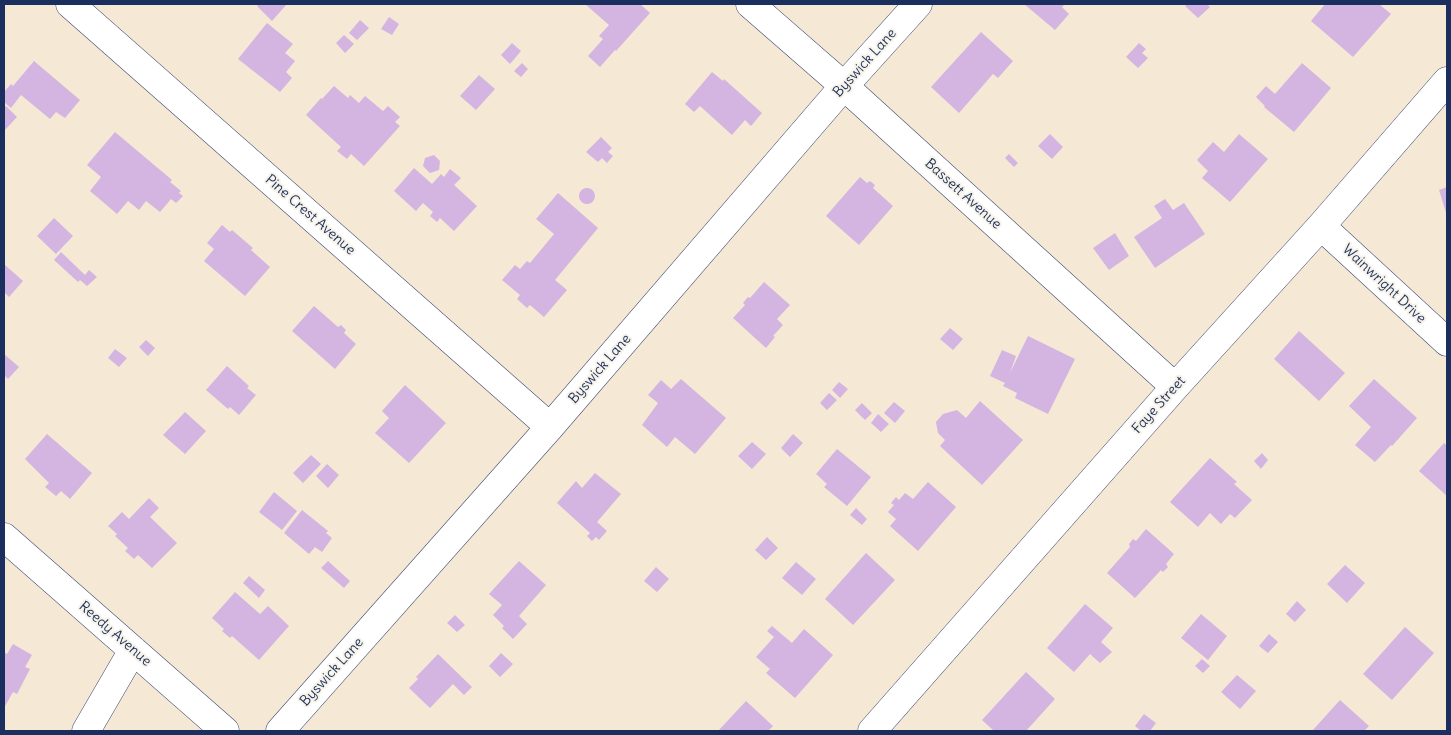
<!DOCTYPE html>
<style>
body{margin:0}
#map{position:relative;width:1451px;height:735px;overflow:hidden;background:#f5e8d4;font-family:Delius,sans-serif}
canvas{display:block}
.frame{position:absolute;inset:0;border:5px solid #1b2f5e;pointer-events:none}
</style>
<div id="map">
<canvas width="1451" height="735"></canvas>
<div class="frame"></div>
</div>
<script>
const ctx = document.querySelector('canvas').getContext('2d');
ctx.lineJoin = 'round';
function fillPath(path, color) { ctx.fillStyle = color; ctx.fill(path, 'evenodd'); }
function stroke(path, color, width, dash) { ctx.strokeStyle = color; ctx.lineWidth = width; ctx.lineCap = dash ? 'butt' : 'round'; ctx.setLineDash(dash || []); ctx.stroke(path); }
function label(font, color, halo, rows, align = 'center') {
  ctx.font = font + ' Delius,sans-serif'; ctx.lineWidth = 4; ctx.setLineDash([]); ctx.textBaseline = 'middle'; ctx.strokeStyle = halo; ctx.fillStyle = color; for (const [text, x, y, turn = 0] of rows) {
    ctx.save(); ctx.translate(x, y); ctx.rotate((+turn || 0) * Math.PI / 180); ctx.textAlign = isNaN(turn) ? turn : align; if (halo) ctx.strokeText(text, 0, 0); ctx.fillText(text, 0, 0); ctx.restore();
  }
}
fillPath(new Path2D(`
 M259,4H287L272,21L257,6Z
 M585,4H640L650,13L616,51L615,50L600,67L588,56L603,39L599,36L609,25Z
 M1024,4H1065L1062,7L1069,14L1055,30Z
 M1187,4H1207L1210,7L1198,18L1185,6Z
 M1325,4L1349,5L1379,4L1391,14L1353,57L1311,21Z
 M389,17L399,24L392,35L381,29Z
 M360,20L369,28L357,40L349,33Z
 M267,23L293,44L285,53L295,61L286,72L292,78L280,92L238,59Z
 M981,32L1013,61L998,78L993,74L959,113L931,87Z
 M344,35L354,44L345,53L336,43Z
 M512,43L521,51L510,64L501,55Z
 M1139,43L1146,49L1142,53L1148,58L1138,68L1126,57Z
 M34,61L80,100L65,118L56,112L50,119L21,95L11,108L4,102V92L11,84L13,86Z
 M522,63L528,69L521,77L514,71Z
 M1302,63L1331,88L1294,132L1264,107L1265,106L1256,97L1266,86L1275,94Z
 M712,72L723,81L724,79L762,113L751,126L745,120L732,135L700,106L694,112L685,104Z
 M479,75L495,89L476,110L460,96Z
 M334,86L348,98L350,95L359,103L365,96L383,111L388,106L400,117L395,122L400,126L364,166L351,154L347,159L337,151L341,147L306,115L321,98L322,99Z
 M6,106L17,117L4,131V108Z
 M115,132L172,180L170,182L181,191L179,193L183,196L176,203L171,199L160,212L146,201L139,210L128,201L117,214L90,191L101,177L87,165Z
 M1050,134L1063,147L1052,159L1038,146Z
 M1239,134L1268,159L1230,202L1202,178L1208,171L1197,160L1213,142L1224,152Z
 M601,137L612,148L608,152L613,156L607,163L602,158L598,162L586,152Z
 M1009,154L1018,163L1014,167L1005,158Z
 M434,155L440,161L439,170L430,173L423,166L425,158Z
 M414,168L432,184L441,174L444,177L450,169L461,178L454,185L477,206L454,231L440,218L437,222L430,216L433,212L423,203L416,211L394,191Z
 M860,177L867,183L870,181L875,185L873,188L893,206L859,245L826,216Z
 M1447,187V216L1439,190Z
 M579 196a8 8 0 1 1 16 0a8 8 0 1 1-16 0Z
 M558,193L598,228L555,280L567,290L544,317L530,305L527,308L517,299L520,295L502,280L515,265L520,269L527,261L530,263L554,234L536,219Z
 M1165,199L1173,210L1184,203L1205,234L1155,268L1134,237L1162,218L1154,206Z
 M54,218L73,236L56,254L37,236Z
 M222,225L230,232L232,230L253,248L251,250L270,267L245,296L204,261L214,249L207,243Z
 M1115,233L1129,256L1109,270L1093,248Z
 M61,252L85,275L89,270L97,277L87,286L80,280L78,282L54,260Z
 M4,264L23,281L9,297L4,292Z
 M764,282L790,305L777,319L783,325L773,336L775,337L766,348L733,318L745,305L743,303L748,297L750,298Z
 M314,306L338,327L341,325L346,330L344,333L356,344L335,369L292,331Z
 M950,328L963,339L953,350L940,339Z
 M1299,331L1345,373L1319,401L1274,359Z
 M1028,336L1075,359L1048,414L1015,398L1017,393L1003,386L1005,383L990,376L1002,350L1016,356L1010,373Z
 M146,340L155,348L148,356L139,347Z
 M115,349L127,358L119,367L108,358Z
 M4,354L19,367L8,379L4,375Z
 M227,366L249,386L247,388L256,395L239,415L230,407L228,409L206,390Z
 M681,379L726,418L695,454L675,437L667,447L642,425L658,403L648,395L661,380L671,389Z
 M1374,379L1417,418L1392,446L1391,445L1375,462L1355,445L1371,427L1349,406Z
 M839,382L848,389L840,398L832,390Z
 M405,385L446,423L409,463L375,433L389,418L382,411Z
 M829,393L837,400L827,410L820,403Z
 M980,401L1023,440L982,485L940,446L945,440L938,433L936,422L943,414L957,410L966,418Z
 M894,402L905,411L895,423L884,413Z
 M862,403L872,413L865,420L855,410Z
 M185,412L206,431L185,454L163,435Z
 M878,414L889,424L881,432L871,423Z
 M47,434L92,473L70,499L61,491L56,496L45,487L49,483L25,459Z
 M793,434L803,443L790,457L781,448Z
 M752,442L766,454L752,469L738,456Z
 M1444,443L1447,446V496L1419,471Z
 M837,449L871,477L847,506L824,487L827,484L816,474Z
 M1262,453L1268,460L1261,469L1254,461Z
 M311,455L321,464L303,483L293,473Z
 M1210,458L1237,482L1234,484L1252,500L1235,518L1230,514L1221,524L1210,513L1198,527L1170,502Z
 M327,464L339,475L328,488L316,476Z
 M595,473L621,494L597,522L607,531L599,540L596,537L592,541L587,536L590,533L557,503L576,481L582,488Z
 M928,482L956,507L918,551L890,526L896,519L888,512L894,505L891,503L896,497L899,500L905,493L913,499Z
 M274,492L297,511L282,530L259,512Z
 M149,498L159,508L150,517L177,543L152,568L138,555L134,559L125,551L128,548L115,536L117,534L108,526L122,512L129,519Z
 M856,508L867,519L862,525L850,515Z
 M302,510L328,531L326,533L332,538L322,552L315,547L309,554L284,533Z
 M1146,529L1174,554L1166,564L1168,567L1163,572L1161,570L1135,598L1107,573L1130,547L1129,544L1133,539L1136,541Z
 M767,537L778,548L766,560L755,550Z
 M866,553L895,580L853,625L825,599Z
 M328,561L350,581L344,588L321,568Z
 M519,561L546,585L519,616L527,624L513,639L502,628L504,626L493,615L502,605L489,594Z
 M796,562L816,579L802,595L782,578Z
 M1345,565L1365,583L1347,603L1327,584Z
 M656,567L669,579L657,592L644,581Z
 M249,576L265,590L259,598L243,583Z
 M235,592L260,614L268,606L289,626L259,660L232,636L230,638L222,631L224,629L212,618Z
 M1297,601L1306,610L1295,622L1286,614Z
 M1085,604L1113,628L1101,642L1112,652L1100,663L1090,654L1074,672L1047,648Z
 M1201,614L1227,636L1208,660L1181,638Z
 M455,615L465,625L457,632L447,623Z
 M772,626L792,643L804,629L833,655L795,698L766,673L770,669L756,657L774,637L767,631Z
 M1405,627L1434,653L1392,700L1363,674Z
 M1269,634L1278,642L1268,653L1259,646Z
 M13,644L32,655L25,667L30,669L17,694L13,692L4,708V652L7,654Z
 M501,653L513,664L500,677L489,666Z
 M438,654L472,687L464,695L453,684L430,708L409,688L418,679L416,677Z
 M1202,659L1210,666L1203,673L1195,666Z
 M1026,672L1055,699L1026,731H994L982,720Z
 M1237,675L1256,691L1240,709L1221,692Z
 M1340,700L1369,726L1364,731H1312Z
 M746,701L773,726L768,731H718Z
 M1144,714L1156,723L1150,731H1141L1135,726Z`), '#d4b5e2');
const minor = new Path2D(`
 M70,4L550,427
 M750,4L844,86L1175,387
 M1321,226L1447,342
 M4,537L225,731
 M86,731L133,650
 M280,731L550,427L844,86L918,4
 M872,731L1175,387L1321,226L1447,81`);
stroke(minor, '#3c4b70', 29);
stroke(minor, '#fff', 28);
label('14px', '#1b2f5e', '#f7f3e8', [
 ["Byswick Lane",865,63,-48],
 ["Bassett Avenue",963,194,42],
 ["Pine Crest Avenue",310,215,41],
 ["Wainwright Drive",1384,284,43],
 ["Byswick Lane",600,369,-49],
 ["Faye Street",1159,405,-48],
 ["Reedy Avenue",115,634,41],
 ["Byswick Lane",332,672,-48]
]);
</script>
